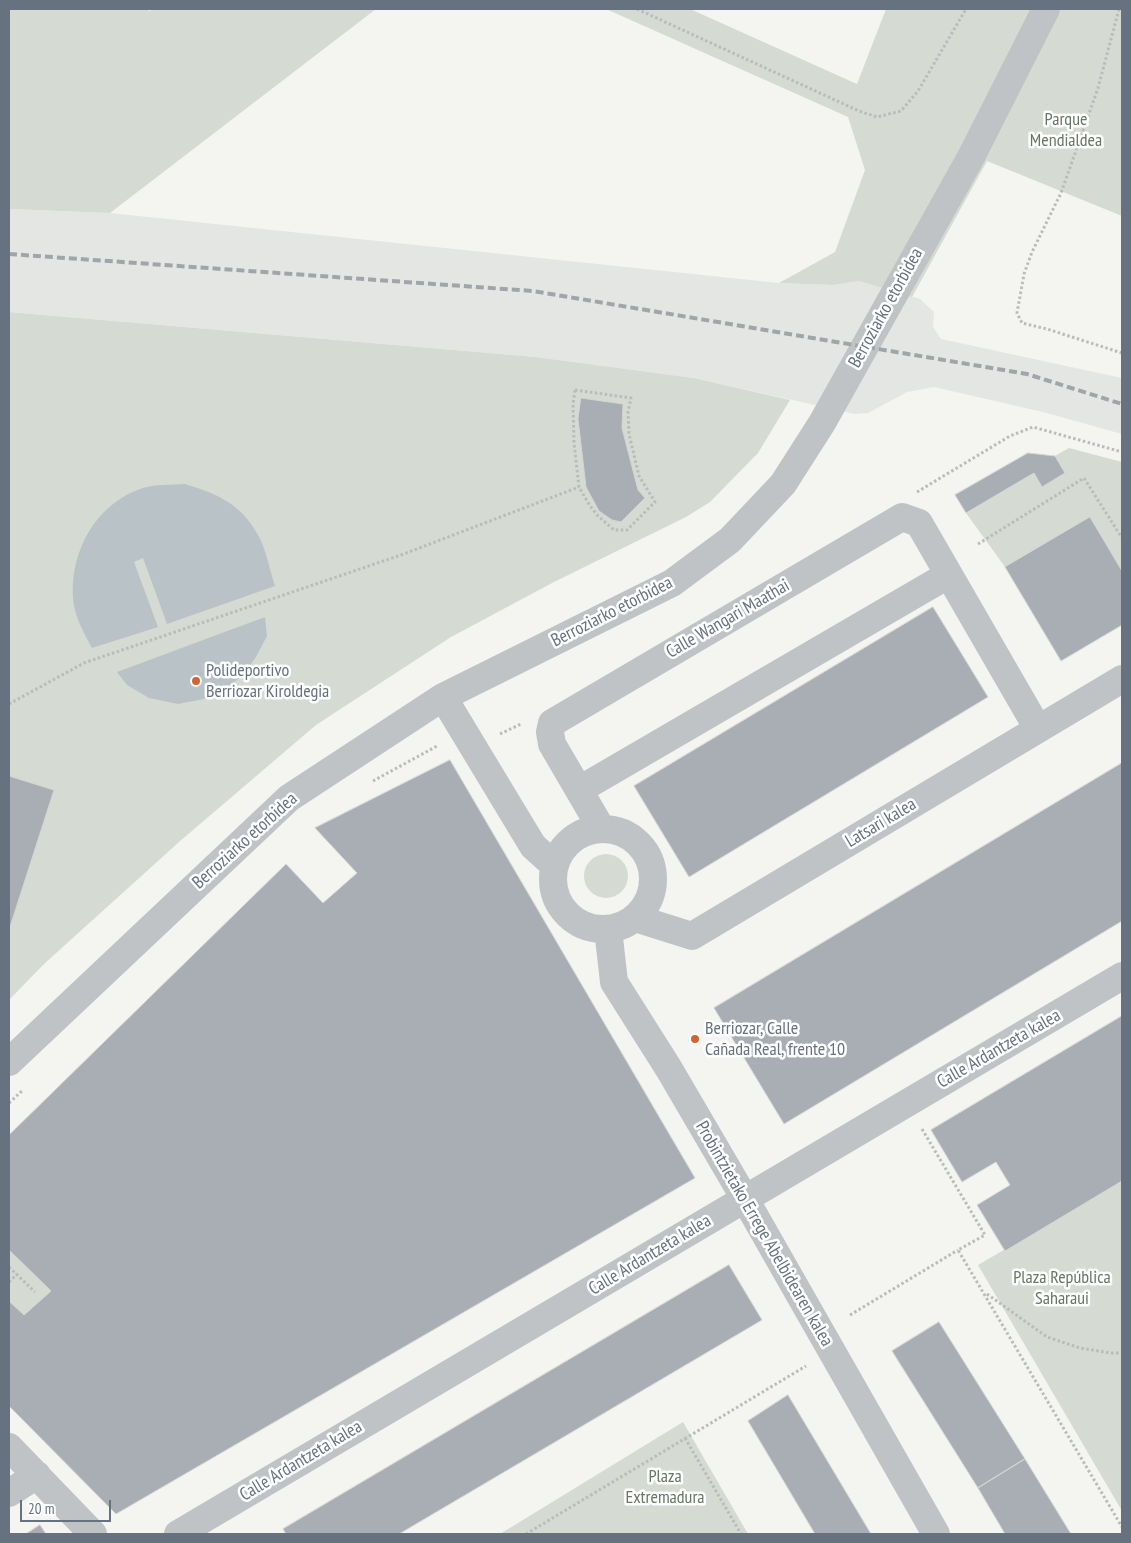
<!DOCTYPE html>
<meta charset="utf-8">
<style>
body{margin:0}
#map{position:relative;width:1131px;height:1543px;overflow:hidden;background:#f4f4f1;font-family:"PT Sans Narrow",sans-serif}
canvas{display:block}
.frame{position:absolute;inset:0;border:10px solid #66727f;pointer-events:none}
.scale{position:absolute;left:20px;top:1500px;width:91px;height:22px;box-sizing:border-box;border:2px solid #66727f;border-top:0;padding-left:6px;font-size:15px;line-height:18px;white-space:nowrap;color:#66727f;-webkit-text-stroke:4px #fff;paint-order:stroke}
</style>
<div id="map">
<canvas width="1131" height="1543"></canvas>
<div class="frame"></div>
<div class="scale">20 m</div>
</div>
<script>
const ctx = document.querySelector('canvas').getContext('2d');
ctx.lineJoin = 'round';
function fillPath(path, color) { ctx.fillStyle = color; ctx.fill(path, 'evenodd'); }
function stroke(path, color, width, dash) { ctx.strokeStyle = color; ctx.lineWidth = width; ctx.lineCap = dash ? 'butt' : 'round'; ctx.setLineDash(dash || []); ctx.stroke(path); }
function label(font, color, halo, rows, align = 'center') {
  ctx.font = font + ' "PT Sans Narrow",sans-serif'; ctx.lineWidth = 5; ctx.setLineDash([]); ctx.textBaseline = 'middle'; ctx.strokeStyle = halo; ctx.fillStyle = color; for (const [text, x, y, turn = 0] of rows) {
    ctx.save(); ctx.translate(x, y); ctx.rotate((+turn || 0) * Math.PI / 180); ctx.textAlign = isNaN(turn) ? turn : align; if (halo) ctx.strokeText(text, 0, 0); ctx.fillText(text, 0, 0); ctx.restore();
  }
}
fillPath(new Path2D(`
 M9,209L110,213L779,283L833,285L859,281L920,299L934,312L933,327L941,339L1122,378V434L1043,412L934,387L907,392L868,413L855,414L694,378L536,357L9,312Z`), '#e4e6e4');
fillPath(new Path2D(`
 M9,9H147L149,11L154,9H376L110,213L9,209Z
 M606,9H690L857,84L886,9H1122V216L987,161L912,297L859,281L833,285L779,283L835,252L865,170L848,117Z
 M9,312L536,357L694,378L790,400L758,453L710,502L686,517L554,582L451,637L316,725L179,842L44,964L9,1000Z
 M1069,448L1122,462V571L1090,517L1005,567L966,513L1034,473L1042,486L1065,473L1055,456Z
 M584 876a22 22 0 1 1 44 0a22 22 0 1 1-44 0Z
 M1122,1181V1511L978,1265Z
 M9,1250L51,1291L24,1315L9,1301Z
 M683,1422L748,1534H500Z`), '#d5dbd2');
fillPath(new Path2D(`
 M185,484C218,494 241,504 258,535C266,549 270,571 275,586L167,624L143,558L134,562L158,627L92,648C84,633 74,616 73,598C70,551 96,503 143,488C156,484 172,485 185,484Z
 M265,617L267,636L256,657L244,674L225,690L204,699L178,704L149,698L127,685L117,672Z`), '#b9c3c7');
const building = new Path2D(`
 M581,398L623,404L622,428L638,490L645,498L621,522L612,520L599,511L586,487L578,419Z
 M1028,453L1055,456L1065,473L1042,487L1034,473L966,513L955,495Z
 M1090,517L1122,571V625L1061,661L1005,567Z
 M933,607L988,697L689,877L634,786Z
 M450,760L695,1178L116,1514L9,1406V1301L24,1315L51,1291L9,1250V1135L286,864L323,903L357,873L315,828Z
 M1122,763V921L784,1124L714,1008Z
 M9,776L54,790L9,930Z
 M1122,1016V1181L1005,1251L977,1205L1010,1185L996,1162L962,1182L931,1130Z
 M729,1265L762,1320L399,1534H286L283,1529Z
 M939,1322L1025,1459L978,1488L892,1351Z
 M788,1395L871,1534H815L748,1421Z
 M1025,1459L1071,1534H1005L978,1488Z
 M40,1525L46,1534H26Z`);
fillPath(building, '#a8aeb3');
stroke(building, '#d5d5d3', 1);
stroke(new Path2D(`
 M637,9L859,111L877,117L901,111L918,91L966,9
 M1119,9L1098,88L1061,193L1032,252L1024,274L1017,313L1022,323L1047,329L1122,353
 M575,390L631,398L628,412L629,434L639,476L655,502L627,530H614L598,516L590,506L579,487L574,443L573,404Z
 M917,492L1010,436L1033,427L1122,452
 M978,544L1084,478L1122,538
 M9,704L84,663L401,555L579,487
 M500,734L521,724
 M373,781L437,746
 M9,1103L23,1090
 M922,1129L985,1235L958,1250L1122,1527
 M9,1267L35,1292
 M9,1282L17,1274
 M987,1294L1047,1337L1080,1348L1111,1353H1122
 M850,1315L958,1250
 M685,1438L741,1534
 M526,1534L806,1366`), '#b9bbbd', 3, [2.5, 2.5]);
stroke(new Path2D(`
 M443,697L533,846L554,865
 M579,790L948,575
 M601,828L552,744L550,732L552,723L902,517L919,523L1038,729
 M553 879a50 50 0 1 1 100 0a50 50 0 1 1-100 0Z
 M635,918L692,936L1122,679
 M608,929L614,982L669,1069L745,1199L936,1534
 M9,1062L289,798L443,697L672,583L730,540L783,484L822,423L971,157L1046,9
 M9,1447L93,1534
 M9,1493L37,1475
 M178,1534L1122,976`), '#c0c3c6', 28);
stroke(new Path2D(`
 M9,254L533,291L1027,374L1122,404`), '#a1a5aa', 4, [8, 4]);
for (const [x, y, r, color] of [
 [196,681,5,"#d36331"],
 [695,1039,5,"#d36331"]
]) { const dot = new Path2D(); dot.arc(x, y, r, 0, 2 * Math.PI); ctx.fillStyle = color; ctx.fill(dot); stroke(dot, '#fff', 2); }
label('18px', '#667764', '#fff', [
 ["Parque",1066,120],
 ["Mendialdea",1066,141],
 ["Plaza República",1062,1278],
 ["Saharaui",1062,1299],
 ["Plaza",665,1477],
 ["Extremadura",665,1498]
]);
label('18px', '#66727f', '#fff', [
 ["Berroziarko etorbidea",886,308,-61],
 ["Berroziarko etorbidea",612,612,-27],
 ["Calle Wangari Maathai",728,619,-30],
 ["Latsari kalea",881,823,-31],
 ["Berroziarko etorbidea",245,841,-42],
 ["Calle Ardantzeta kalea",999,1049,-30],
 ["Probintzietako Errege Abelbidearen kalea",764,1234,60],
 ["Calle Ardantzeta kalea",650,1255,-31],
 ["Calle Ardantzeta kalea",301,1461,-31]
]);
label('18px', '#66727f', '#fff', [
 ["Polideportivo",206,671],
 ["Berriozar Kiroldegia",206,692],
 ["Berriozar, Calle",705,1029],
 ["Cañada Real, frente 10",705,1050]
], 'left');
</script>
